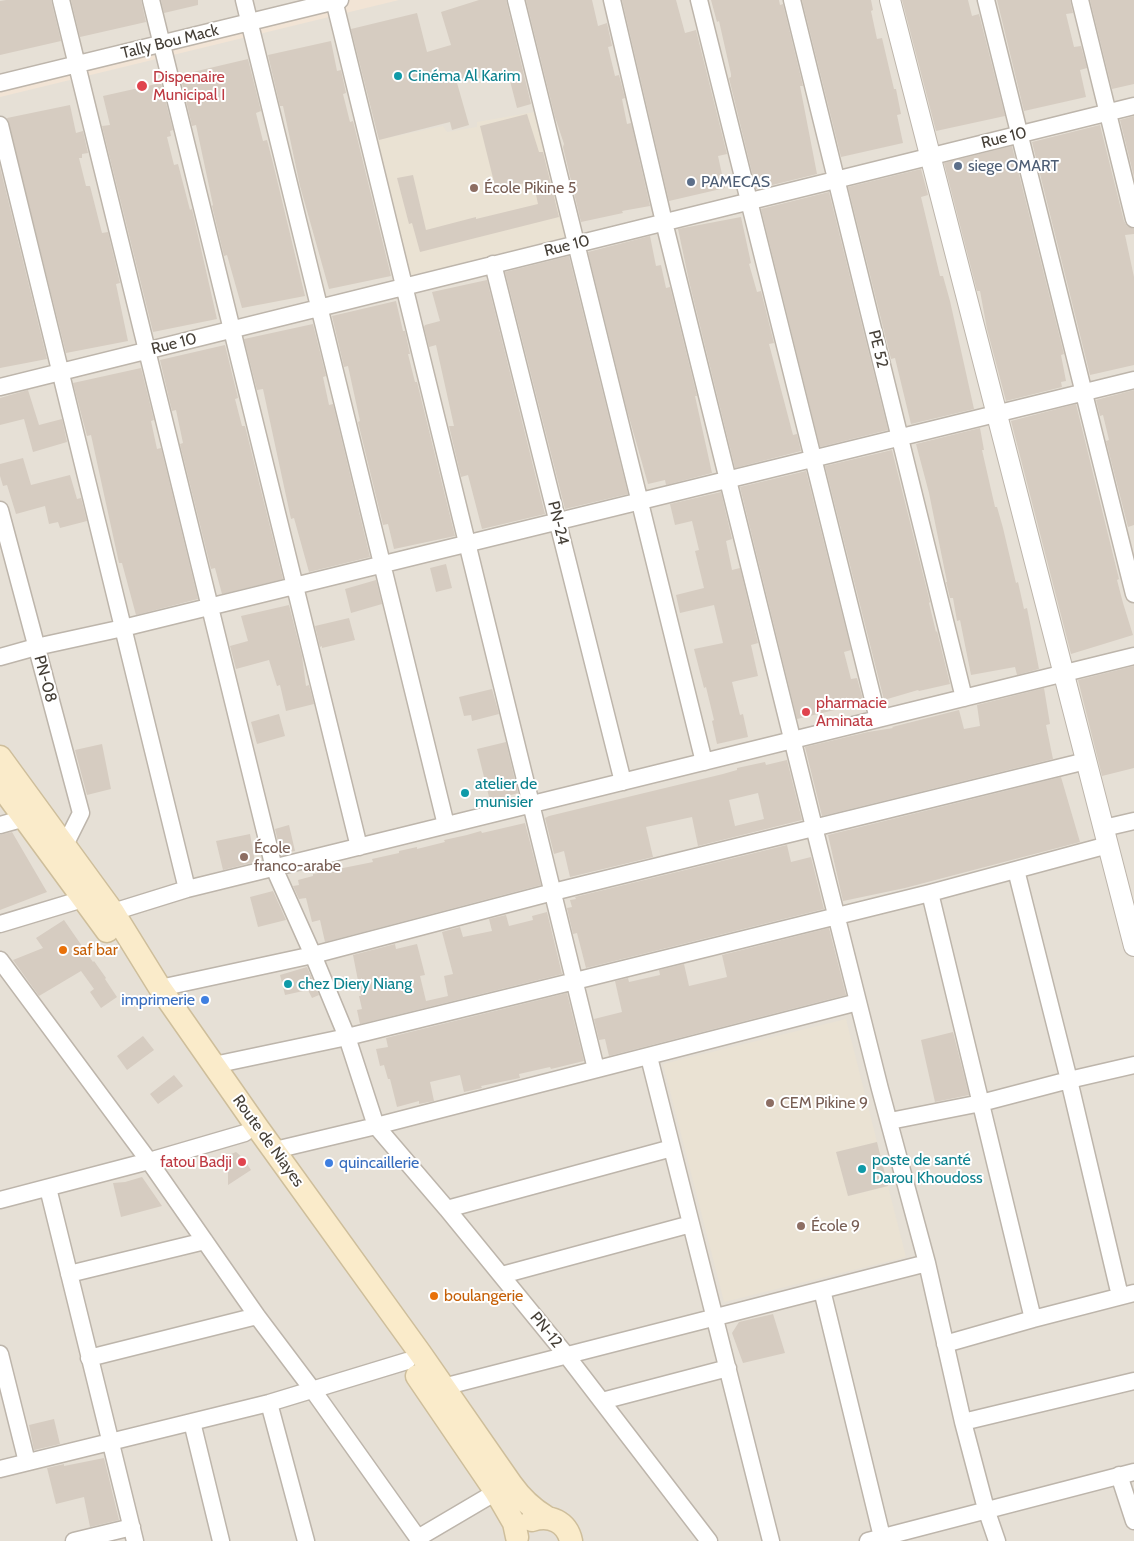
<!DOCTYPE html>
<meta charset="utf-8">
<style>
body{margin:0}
canvas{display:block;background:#f2eee8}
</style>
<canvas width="1134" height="1541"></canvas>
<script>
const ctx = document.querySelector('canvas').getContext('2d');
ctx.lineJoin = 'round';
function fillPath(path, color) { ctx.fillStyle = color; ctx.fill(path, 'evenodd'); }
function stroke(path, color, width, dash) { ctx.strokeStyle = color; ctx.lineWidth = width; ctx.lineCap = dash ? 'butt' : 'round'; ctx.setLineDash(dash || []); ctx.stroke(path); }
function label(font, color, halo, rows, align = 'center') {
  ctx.font = font + ' Cabin,sans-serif'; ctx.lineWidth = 4; ctx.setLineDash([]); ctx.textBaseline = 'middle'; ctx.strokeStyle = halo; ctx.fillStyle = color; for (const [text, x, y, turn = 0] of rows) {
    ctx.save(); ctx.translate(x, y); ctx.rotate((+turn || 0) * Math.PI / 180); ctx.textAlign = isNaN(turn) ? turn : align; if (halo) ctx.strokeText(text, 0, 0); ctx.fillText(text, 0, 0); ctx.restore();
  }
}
fillPath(new Path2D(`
 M0,0H1134V1541H0Z`), '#e6e0d6');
fillPath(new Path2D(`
 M305,0H399L0,97V75Z`), '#f2e4d5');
fillPath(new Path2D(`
 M540,111L572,237L410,277L377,140L443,126L447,132L477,127V122Z
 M846,1019L877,1142L837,1152L848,1196L888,1186L906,1257L724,1302L663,1064Z`), '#eae2d3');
fillPath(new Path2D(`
 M6,0H51L61,41L0,55V1Z
 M71,0H141L146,22L80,37Z
 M161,0H198V5L164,13Z
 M479,0H506L531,104L517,108L509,77L495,80L494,75L457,83L469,125L452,130L450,122L379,140L351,29L417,13L427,52L451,45L441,12Z
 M526,0H592L598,26L607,23L612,46L608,47L615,76L619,75L625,98L622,99L627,124L631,123L650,206L622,211L623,213L581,222L563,147L564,144L555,117Z
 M622,0H676L685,33L696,30L727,154L718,156L725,188L669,201Z
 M711,0H779L780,5L783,4L803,86H800L817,174L756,189L729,78L731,77V74L719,21L717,22Z
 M802,0H871L873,10L871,11L877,39L882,38L894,89H896L901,114L897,115L903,143L841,157Z
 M902,0H968L972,16L979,14L1005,116L936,131Z
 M997,0H1070L1073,13L1066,14L1074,47L1081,46L1087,68L1080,70L1086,97L1024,111Z
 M1090,0H1134V84L1112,89Z
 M331,41L337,71L341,70L346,93L343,94L350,122L353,121L391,276L329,289L300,186L283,106H280L268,55Z
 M248,59L261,111L256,113L263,141L267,140L273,163L305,296L242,308L227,255L224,256L212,206L213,205L196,125L192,126L180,75Z
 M161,83L173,130L170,131L171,136L167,137L174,165L178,164L190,210L192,209L217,319L153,332L102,126L110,125L103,96Z
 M70,105L76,133L83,131L88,153L82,154V158H79L86,186H90L102,233L108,232L120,283L116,284L128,341L66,353L7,118Z
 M527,114L539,152H543L559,217L420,252L412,223L409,224L397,178L413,175L426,230L476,217V219L538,204L533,181L496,190L480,126Z
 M1134,116V177L1120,120Z
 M1100,125L1124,221L1127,226L1134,229V234L1125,235L1134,277V365L1090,375L1032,142Z
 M1012,146L1064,354L1061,355L1066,381L1061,382L1062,387L1006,401L987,329L980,291H977L944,163Z
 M0,167L47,359L0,368Z
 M921,169L928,195L921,197L940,276H943L950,301L974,409L911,424L895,358L891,359L848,187Z
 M829,192L888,430L820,447L761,209Z
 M741,217L751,263L749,264L757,292L761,291L774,343L769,344L793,435L797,434L801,451L735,468L689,281L678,229Z
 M650,236L656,266L661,265L666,288L670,287L697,396H695L712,473L666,485L665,480L648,484L627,410L588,252Z
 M569,256L628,494L565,509L505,272Z
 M487,280L545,514L482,529L468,475L461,477L449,426H454L436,345L429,347L424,327L425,325L440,321L432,292Z
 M396,301L403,331H405L410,354H408L415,382H417L455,536L394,549L388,524L383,525L358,422L360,421L348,366L344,367L332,316Z
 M313,324L326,376L323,377L329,405L333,404L370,557L309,572L294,518L291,519L263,389L257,390L244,339Z
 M225,345L238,398L235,399L242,426H245L283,579L222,594L215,568L211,569L180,444L183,443L176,410L172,411L160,360Z
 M141,368L154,420L151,421L157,449L161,448L198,599L136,615L122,563H119L91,435L87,436L73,383Z
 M28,390L39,425L62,419L67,442L33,452L24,419L0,425V398Z
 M1134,390V525L1128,527L1106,441L1109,440L1103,415L1100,416L1096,400Z
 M1076,404L1119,579L1117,580L1123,603L1133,635L1071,654L1011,421Z
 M980,428L984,450H982L995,507H997L1003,528L1016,583L1018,582L1024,609L1027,608L1039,669L1017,675L1015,667L971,675L960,620L957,621L953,598H950L946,582H947L929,493L916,444Z
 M892,450L930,602L929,603L936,632L937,631L950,684L919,691L918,690L884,700L825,466Z
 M23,458L31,485L70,475L77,499L81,498L87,521L60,528L58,522L49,524L45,506L16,514L7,485L3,486L0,476V464Z
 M806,471L851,650L844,652L851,679L857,678L864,703L797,719L740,487Z
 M721,492L732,539L726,541L732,570L740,568L758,643L751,645L758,676L732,682L740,715L743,714L748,737L717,744L712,721L714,720L706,687L704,688L694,649L723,643L714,605L680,613L676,595L704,588L695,551L699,550L692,521L675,525L670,504Z
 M446,564L452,588L436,592L430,568Z
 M376,580L382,604L351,613L345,589Z
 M289,605L302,656L306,686L309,685L314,704L286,711L280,685L277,686L269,660L236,669L230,646L248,641L241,616Z
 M349,618L355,640L322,648V646L320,647L315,626Z
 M1134,666V768L1102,776L1078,680Z
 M1044,688L1050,724L1046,725L1053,759L822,816L805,747L868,732L893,728L892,727L959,710L964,729L980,726L977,705Z
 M492,689L499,714L472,721L471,715L464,716L459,697Z
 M279,714L285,736L257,744L251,722Z
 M506,742L518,793L490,801L477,749Z
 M102,744L111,789L87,795L75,750Z
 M787,760L802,820L698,846L692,817L646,827L653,857L570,877L564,851L554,854L545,818L549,816L723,774L737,770V768L765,762L766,765ZM758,793L764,819L735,826L729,800Z
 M1061,777L1080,842L905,888L843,901L828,835Z
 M525,823L541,885L325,942L320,920L312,922L306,898L299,899L293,886L299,885L298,880L313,876V874L373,862L372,859L399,853V851L417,847V849L445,842L444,840L467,835L481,831L482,833Z
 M289,825L295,851L281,854L275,829Z
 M12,832L47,892L0,910V835Z
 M250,834L255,862L223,870L216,841Z
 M787,845L791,862L811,857L824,909L586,968L577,933L573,934L567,908L572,907L570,900L576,899L575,897Z
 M273,891L286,920L258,927L250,897Z
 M547,912L562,974L360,1024L357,1010L362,1009L359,996H361L353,955L395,944L396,949L417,944L425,975L420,976L426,1001L448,996L444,976L453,974L442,932L460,927L463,937L492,931L489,919L506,915L509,926L533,920L532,916Z
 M64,920L93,962L94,961L106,978L105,979L117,997L101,1008L90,992L94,989L81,971L39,996L13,960L43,948L36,938Z
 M829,928L846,995L609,1056L605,1039L599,1040L594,1019L622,1012L615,981L628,978L629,982L660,975L659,970L684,964L689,986L727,977L722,955Z
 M307,967L319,995L312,998L308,990L285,995L280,975Z
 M567,993L584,1061L551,1069L550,1067L519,1074L520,1078L481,1086L482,1088L464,1092L460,1075L430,1082L434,1101L419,1104V1101L397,1107L390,1079H388L384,1065L380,1066L376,1049L388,1047L386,1038Z
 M953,1032L969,1095L935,1102L921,1040Z
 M143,1036L154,1050L127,1070L117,1056Z
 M174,1075L183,1086L158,1104L150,1094Z
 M877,1142L888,1186L848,1196L836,1152Z
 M236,1152L243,1158L251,1170L228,1185V1168L221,1158Z
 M142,1177L162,1206L121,1217L113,1183L125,1182Z
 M773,1314L785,1353L743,1363L732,1333L739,1322Z
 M54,1419L60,1444L34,1450L29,1425Z
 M104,1458L119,1520L90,1527L84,1497L56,1504L47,1468L64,1464V1466Z`), '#d6ccc1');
const minor = new Path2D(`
 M61,0L274,868L313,955L347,1037L376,1126L447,1209L567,1356L709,1541
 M151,0L359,847
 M244,0L446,825
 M334,0L596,1069
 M516,0L704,762
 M612,0L664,222L814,827L880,1089L927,1263L963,1422L986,1509L997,1541
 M699,0L878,719
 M792,0L964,698
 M986,0L1134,594
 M1080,0L1134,219
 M0,83L340,0
 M0,125L187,889
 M493,264L623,782
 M0,387L1134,106
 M0,510L81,813L65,845
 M0,657L36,647L123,628L1134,380
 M0,825L25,818
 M1104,828L1134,821
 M1016,870L1069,1080L1120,1296
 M930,893L1033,1319
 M113,912L187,889L1134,656
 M0,924L83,899
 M0,960L149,1161L257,1316L312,1389L420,1541
 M160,988L313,955L553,892L1086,761
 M649,1057L771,1541
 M214,1065L347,1037L575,981L930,893L1108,845
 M890,1121L981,1103L1069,1080L1134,1065
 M275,1150L376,1126L858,1002
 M48,1188L135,1541
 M0,1200L149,1161L245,1133
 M447,1209L672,1148
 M69,1274L205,1241
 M502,1275L691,1224
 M822,1290L882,1537
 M945,1344L1033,1319L1134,1293
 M0,1354L27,1462
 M89,1358L257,1316
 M443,1387L927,1263
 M602,1401L728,1368
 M269,1403L306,1541
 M192,1422L221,1541
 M963,1422L1134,1381
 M0,1469L269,1403L407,1361
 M1119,1475L1134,1521
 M418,1538L496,1492
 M74,1541L132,1527
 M868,1541L1134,1472`);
const tertiary = new Path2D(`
 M890,0L1134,946`);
const secondary = new Path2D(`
 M0,757L113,912L160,988L257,1127L420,1353L511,1484C521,1498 531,1508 546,1517
 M0,785L107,931
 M417,1376L496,1492L514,1523L517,1537
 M532,1520C550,1514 567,1522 571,1541`);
stroke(minor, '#bdb5ab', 19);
stroke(tertiary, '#bdb5ab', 22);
stroke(secondary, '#cebe9b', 25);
stroke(minor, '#fff', 16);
stroke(tertiary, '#fff', 20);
stroke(secondary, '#faebca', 22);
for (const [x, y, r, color] of [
 [398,76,5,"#0f9aa8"],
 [142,86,6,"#e0444e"],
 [958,166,5,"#5c6f8a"],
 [691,182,5,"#5c6f8a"],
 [474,188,5,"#8d6e63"],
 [806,712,5,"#e0444e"],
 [465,793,5,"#0f9aa8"],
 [244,857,5,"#8d6e63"],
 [63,950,5,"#e8710a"],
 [288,984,5,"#0f9aa8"],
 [205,1000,5,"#3f7fe0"],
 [770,1103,5,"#8d6e63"],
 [242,1162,5,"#e0444e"],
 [329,1163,5,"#3f7fe0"],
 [862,1169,5,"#0f9aa8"],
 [801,1226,5,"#8d6e63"],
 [434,1296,5,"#e8710a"]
]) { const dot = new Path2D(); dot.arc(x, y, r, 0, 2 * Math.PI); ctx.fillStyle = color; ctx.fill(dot); stroke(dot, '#fff', 2); }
label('16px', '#453f37', '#fff', [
 ["Tally Bou Mack",170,42,-14],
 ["Rue 10",1004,138,-14],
 ["Rue 10",567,246,-14],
 ["Rue 10",174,344,-14],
 ["PE 52",878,349,76],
 ["PN-24",558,523,76],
 ["PN-08",45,679,75],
 ["Route de Niayes",268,1141,54],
 ["PN-12",546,1330,51]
]);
label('16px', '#0d838f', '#fff', [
 ["Cinéma Al Karim",408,76],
 ["atelier de",475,784],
 ["munisier",475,802],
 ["chez Diery Niang",298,984],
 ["poste de santé",872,1160],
 ["Darou Khoudoss",872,1178]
], 'left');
label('16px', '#be3a42', '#fff', [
 ["Dispenaire",153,77],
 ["Municipal I",153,95],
 ["pharmacie",816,703],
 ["Aminata",816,721],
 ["fatou Badji",232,1162,"right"]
], 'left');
label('16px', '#4e5e75', '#fff', [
 ["siege OMART",968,166],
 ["PAMECAS",701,182]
], 'left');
label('16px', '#785e54', '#fff', [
 ["École Pikine 5",484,188],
 ["École",254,848],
 ["franco-arabe",254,866],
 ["CEM Pikine 9",780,1103],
 ["École 9",811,1226]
], 'left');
label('16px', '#c56008', '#fff', [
 ["saf bar",73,950],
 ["boulangerie",444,1296]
], 'left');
label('16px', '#366cbe', '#fff', [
 ["imprimerie",195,1000],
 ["quincaillerie",339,1163,"left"]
], 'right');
</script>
